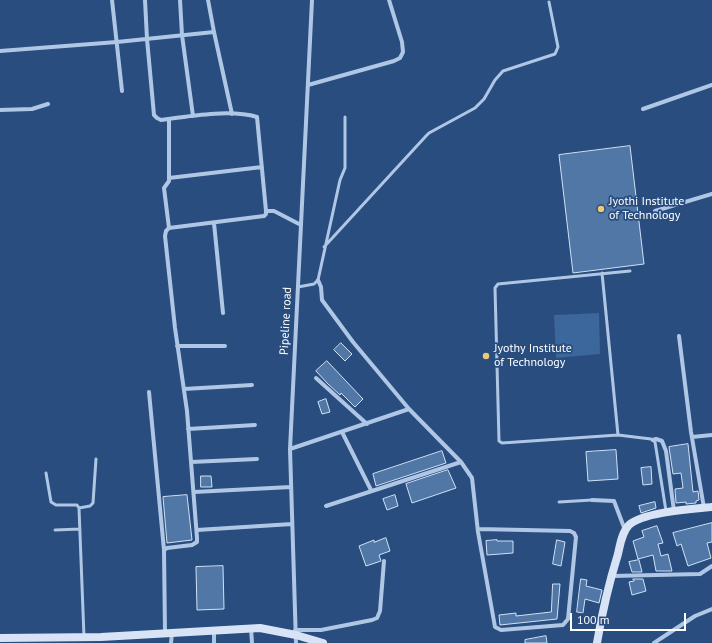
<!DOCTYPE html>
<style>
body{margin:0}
#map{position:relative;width:712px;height:643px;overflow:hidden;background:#284d7e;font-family:"PT Sans",sans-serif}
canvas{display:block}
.scale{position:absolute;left:570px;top:613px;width:116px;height:18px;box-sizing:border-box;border:2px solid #fff;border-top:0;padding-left:5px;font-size:12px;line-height:14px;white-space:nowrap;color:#fff;-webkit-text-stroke:3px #284d7e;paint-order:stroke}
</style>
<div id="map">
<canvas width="712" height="643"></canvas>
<div class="scale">100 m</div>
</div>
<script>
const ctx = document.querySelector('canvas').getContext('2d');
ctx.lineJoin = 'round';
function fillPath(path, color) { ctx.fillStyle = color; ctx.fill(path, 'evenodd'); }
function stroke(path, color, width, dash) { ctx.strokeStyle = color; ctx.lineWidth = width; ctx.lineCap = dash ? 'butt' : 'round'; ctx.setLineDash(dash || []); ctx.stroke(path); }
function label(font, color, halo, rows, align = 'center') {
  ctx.font = font + ' "PT Sans",sans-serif'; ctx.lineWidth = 3.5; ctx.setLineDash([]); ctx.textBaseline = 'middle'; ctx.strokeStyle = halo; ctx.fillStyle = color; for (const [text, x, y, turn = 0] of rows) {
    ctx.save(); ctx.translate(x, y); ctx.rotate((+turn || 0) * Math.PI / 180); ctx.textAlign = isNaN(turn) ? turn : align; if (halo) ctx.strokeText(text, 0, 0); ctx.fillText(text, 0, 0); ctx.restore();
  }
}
fillPath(new Path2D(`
 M599,313L600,354L556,358L554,315Z`), '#3c679c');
const building = new Path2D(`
 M630,146L644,264L573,273L559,155Z
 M341,343L352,354L345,361L334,350Z
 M327,361L363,399L355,407L341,393L340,395L328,384L316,371Z
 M326,399L330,412L322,414L318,402Z
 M688,444L693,492L698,491L699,500L696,501V503L686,504V502L676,503L675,489L683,488L681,473L673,474L669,447Z
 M616,450L618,479L588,481L586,452Z
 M442,451L446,463L376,486L373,474Z
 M651,467L652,484L643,485L641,468Z
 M448,470L456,488L412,503L406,484Z
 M201,476H211L212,487H201Z
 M187,495L192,540L167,543L163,497Z
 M395,495L398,506L387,510L383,499Z
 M655,502L656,508L641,513L639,506Z
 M712,523V542L707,543L711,558L688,566L681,544L677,546L673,533Z
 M657,526L663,543L658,544L661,556L668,554L672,571H656L653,555L638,559L633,541L644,537L642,531Z
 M386,538L390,551L379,555L381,561L366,566L359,546L374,540V542Z
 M497,540V541H513V553L487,555L486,541Z
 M557,540L565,542L561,566L553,564Z
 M639,560L642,572H632L629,562Z
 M223,566L224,609L197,610L196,567Z
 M581,579L587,580L586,586L602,590L599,603L585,599L583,613L577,612Z
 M633,579H643L646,591L632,595L629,582L634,581Z
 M553,584H560L557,619L500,625L499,615L516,613V616L551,612Z
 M546,636L547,643H525V640Z`);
fillPath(building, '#5177a7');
stroke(building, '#d1e1f4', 1);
stroke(new Path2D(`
 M324,247L426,136L429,133L475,108L484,99L495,80L503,71L555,54L558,47L549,2
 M630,271L498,284L495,288L499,441L502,443L618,435L651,439L655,442L666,511
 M602,273L618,435
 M298,287L314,284L318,280L340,180L345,168V117
 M46,473L51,502L56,505H77L79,508L84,637
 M559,502L592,500
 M79,508L90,506L93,503L96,459
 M55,530L80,529`), '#afc7e5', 3);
stroke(new Path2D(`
 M112,0L122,91
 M145,0L147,39L154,115L157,118L161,120C190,116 230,109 257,117L266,211V214L264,216L169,228L166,231L165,236L175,328L187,411L197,538V542L192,545L167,548L164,550L165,633
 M180,0L182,35L193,116
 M208,0L214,32L232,114
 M0,51L117,42L214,32
 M308,85L394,61L400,58L403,52L402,42L389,0
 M643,109L712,85
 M0,110L32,109L48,104
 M169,178L262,167
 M266,211H274L301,225
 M655,211L712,194
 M214,223L223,313
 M169,228L164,188L169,181V119
 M318,280L321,287L322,300L353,342L409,409L461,462L472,478L478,532L495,627L501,630L563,625L568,619L576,537L574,533L570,531L479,529
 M679,336L691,432L704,508
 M177,346H225
 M316,378L367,424
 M184,389L252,385
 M149,392L164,550
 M188,429L255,425
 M342,432L371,490
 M692,437L712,435
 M653,440L656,439L662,441L666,451L674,511
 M290,449L409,409
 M191,462L257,459
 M194,492L291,487
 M592,500L614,501L625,530
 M326,506L461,462
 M197,530L292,524
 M612,576L700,574L712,566
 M251,628L252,643
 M295,630H321L372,620L377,618L380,611L384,561
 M214,631V643
 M171,643L172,633
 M296,643L290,449L312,0
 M654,643L695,616L712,609`), '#afc7e5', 4);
stroke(new Path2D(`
 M0,638L101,637L260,628L296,635L323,643
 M597,643C602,613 609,583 618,554C620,545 622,532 629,525C643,512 693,509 712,507`), '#d8e4f5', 8);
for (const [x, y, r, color] of [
 [601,209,4,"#ecca75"],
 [486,356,4,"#ecca75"]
]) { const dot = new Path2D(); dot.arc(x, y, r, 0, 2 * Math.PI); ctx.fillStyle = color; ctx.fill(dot); stroke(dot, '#284d7e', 1.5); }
label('12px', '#fff', '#284d7e', [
 ["Jyothi Institute",609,202],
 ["of Technology",609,216],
 ["Jyothy Institute",494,349],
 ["of Technology",494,363]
], 'left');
label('12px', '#fff', '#284d7e', [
 ["Pipeline road",286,321,-87]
]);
</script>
